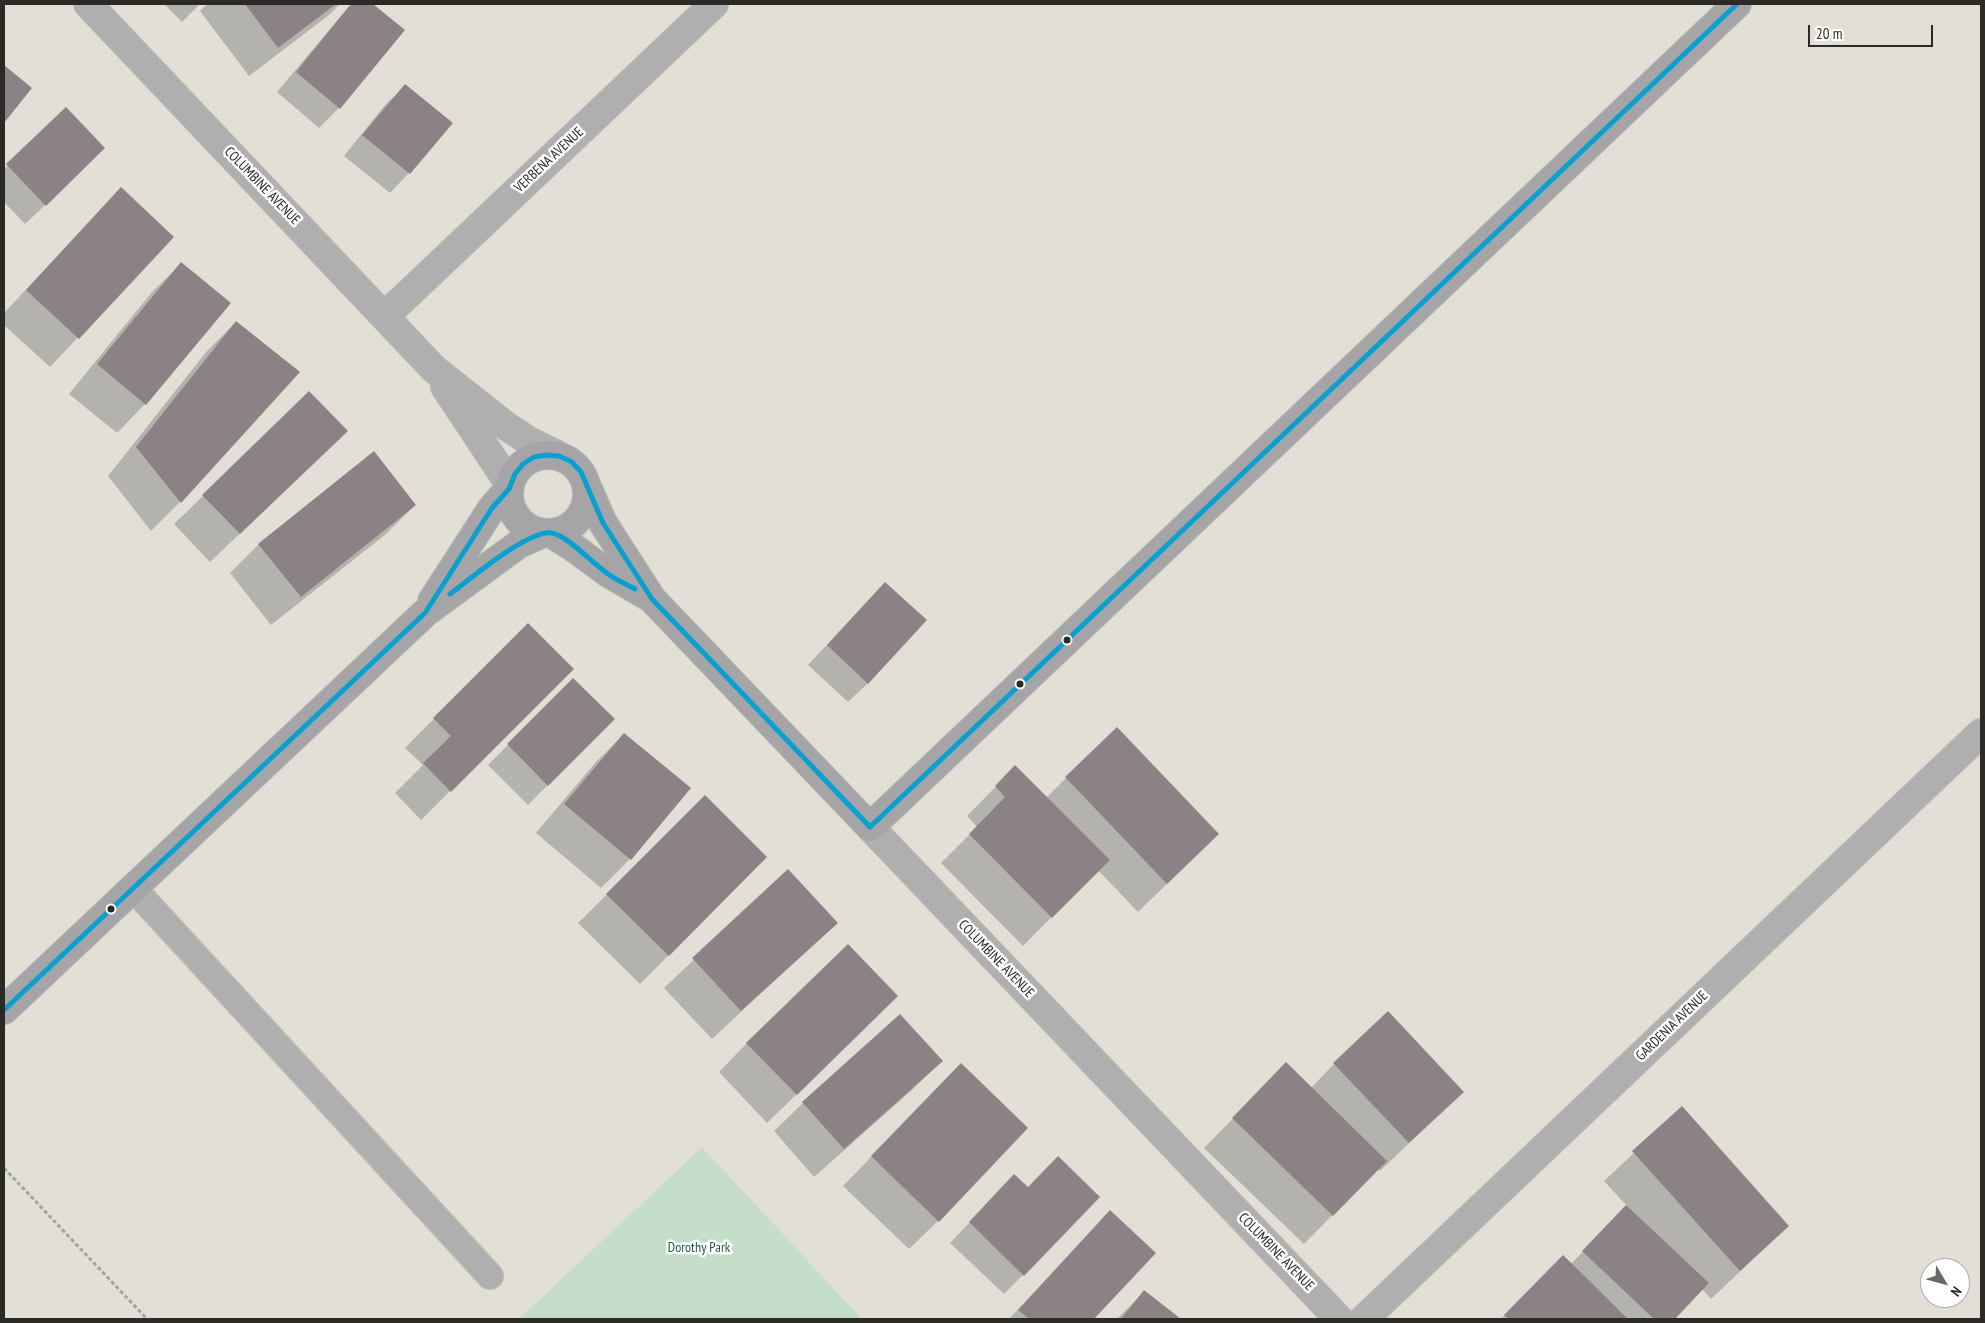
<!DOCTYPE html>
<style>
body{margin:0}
#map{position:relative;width:1985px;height:1323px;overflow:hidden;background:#e2dfd7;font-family:"PT Sans Narrow",sans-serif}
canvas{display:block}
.frame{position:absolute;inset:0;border:5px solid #2c2a25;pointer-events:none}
.north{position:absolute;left:1920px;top:1258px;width:50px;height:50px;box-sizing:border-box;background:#fff;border:1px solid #abaaa8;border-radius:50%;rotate:127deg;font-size:14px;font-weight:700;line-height:20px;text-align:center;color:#2c2a25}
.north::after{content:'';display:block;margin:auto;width:18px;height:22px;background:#6c6963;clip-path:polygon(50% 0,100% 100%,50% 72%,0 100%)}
.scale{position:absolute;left:1808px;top:25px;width:125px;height:22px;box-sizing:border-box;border:2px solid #2c2a25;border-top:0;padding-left:6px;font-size:15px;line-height:18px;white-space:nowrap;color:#2c2a25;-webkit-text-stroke:4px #fff;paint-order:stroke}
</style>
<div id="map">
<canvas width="1985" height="1323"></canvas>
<div class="frame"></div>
<div class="north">N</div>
<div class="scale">20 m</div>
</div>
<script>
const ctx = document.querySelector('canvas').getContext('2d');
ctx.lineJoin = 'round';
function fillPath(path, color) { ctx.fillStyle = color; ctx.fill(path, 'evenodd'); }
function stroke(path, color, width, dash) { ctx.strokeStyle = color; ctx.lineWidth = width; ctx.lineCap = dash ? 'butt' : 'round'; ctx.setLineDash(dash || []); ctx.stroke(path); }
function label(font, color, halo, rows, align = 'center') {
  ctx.font = font + ' "PT Sans Narrow",sans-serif'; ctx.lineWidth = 5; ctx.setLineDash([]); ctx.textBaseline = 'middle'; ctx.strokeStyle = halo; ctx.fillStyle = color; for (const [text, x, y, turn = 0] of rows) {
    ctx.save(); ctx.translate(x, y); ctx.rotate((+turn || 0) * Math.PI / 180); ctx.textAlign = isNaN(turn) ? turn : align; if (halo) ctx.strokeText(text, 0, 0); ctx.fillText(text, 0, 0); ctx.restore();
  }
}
fillPath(new Path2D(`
 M702,1147L860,1317L857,1319H519Z`), '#c5deca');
fillPath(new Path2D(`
 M164,4H200L182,22Z
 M207,4H340L329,15L249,76L200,11Z
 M351,4H371L404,30L339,108L319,128L277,92Z
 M4,67L30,88L4,121Z
 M405,86L409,173L390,193L344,156L385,105Z
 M66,109L84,168L25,224L4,202V169Z
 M121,188L172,237L50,367L4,325V313Z
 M181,264L145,404L117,433L69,394L152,292Z
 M236,322L298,372L180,502L151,531L108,476L207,351Z
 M317,460L210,562L174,524L203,496Z
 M415,505L386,534L271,625L230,573L259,544Z
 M866,603L868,683L848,702L808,665Z
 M528,624L572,669L421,820L395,793L423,765L405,748Z
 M573,680L613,719L528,805L488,765Z
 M624,734L689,789L630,859L601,888L536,833L595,763Z
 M1015,767L1046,798L1066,778L1218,834L1138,912L1098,870L1023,946L941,863L977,827L967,816Z
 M705,797L766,857L640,984L578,923Z
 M788,870L836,923L712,1039L664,988Z
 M868,1025L767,1123L719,1072L747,1043Z
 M941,1061L912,1090L814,1177L774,1131L803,1103Z
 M1334,1064L1433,1120L1380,1171L1378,1169L1304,1244L1204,1148L1258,1093L1311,1088Z
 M932,1094L938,1221L909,1249L843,1186Z
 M1682,1108L1788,1226L1711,1299L1702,1289L1674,1319H1501L1563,1257L1571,1264L1627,1206L1604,1181Z
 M995,1196L1023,1275L1004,1294L950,1243Z
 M1082,1241L1154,1253L1092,1319H1009Z
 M1144,1292L1179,1319H1117Z`), '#0003');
fillPath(new Path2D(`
 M245,4H336L278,48Z
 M351,4H373L405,30L340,109L296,72Z
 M4,65L32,88L4,123Z
 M405,84L453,123L410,174L362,135Z
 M66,107L105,148L46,206L6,164Z
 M121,187L174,237L79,339L26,290Z
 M181,262L231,303L146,405L97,364Z
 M236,321L300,372L181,503L136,447Z
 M309,391L348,431L240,534L202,495Z
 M374,451L416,505L301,597L258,544Z
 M885,582L927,620L868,684L827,645Z
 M528,623L574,669L451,792L423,763L451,736L433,718Z
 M573,678L615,719L548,786L507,744Z
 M1117,727L1219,834L1167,884L1065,777Z
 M624,733L691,788L631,860L564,804Z
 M1015,765L1110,860L1052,918L969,834L1005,797L995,786Z
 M705,795L767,857L669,956L606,894Z
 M788,869L838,923L741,1011L692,958Z
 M848,944L898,996L797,1095L746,1043Z
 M1388,1011L1464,1092L1409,1143L1333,1063Z
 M900,1014L943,1061L844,1149L802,1102Z
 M1286,1062L1387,1161L1333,1216L1232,1118Z
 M961,1063L1028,1128L939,1222L871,1156Z
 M1682,1106L1789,1226L1740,1271L1632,1151Z
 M1058,1156L1100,1197L1024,1276L969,1222L1014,1174L1028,1187Z
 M1626,1205L1709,1283L1675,1319H1654L1582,1251Z
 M1110,1210L1156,1253L1094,1319H1029L1018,1310Z
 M1563,1255L1628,1319H1509L1504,1315Z
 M1144,1290L1181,1319H1121Z`), '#8b8286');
const lane = new Path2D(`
 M133,888L490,1276`);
const street = new Path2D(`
 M88,4L434,369L506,426L529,441L559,456
 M385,316L714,4
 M445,387L510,485
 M870,827L1339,1319
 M1364,1319L1981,733`);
const secondary = new Path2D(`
 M509 494a39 39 0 1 1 78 0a39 39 0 1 1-78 0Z
 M586,484L603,523L652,599L870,827L1737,4
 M552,534L574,548L608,573L649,597
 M432,601L492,508L509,489
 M4,1010L425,613L519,544L544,533`);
stroke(lane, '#bdbab4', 28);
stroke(street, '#bdbab4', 30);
stroke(secondary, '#bdbab4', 30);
stroke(new Path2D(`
 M4,1168L147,1319`), '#a3a3a1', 3, [4, 2.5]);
stroke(lane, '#afafaf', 25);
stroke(street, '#afafaf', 28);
stroke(secondary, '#a5a5a7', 28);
stroke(new Path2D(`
 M450,594C469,580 529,529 552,533C568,536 593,564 608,574C616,580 626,584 635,589
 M870,827L1737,4
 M4,1010L425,613L492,508L509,489L515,474L523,464L534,457L546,455L559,456L572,462L581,472L603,523L652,599L870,827`), '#07a0d1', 5);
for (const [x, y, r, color] of [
 [1067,640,4.5,"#2c2a25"],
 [1020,684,4.5,"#2c2a25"],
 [111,909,4.5,"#2c2a25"]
]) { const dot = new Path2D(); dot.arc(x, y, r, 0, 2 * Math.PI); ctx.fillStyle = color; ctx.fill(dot); stroke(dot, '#fff', 2); }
label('14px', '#2c2a25', '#fff', [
 ["VERBENA AVENUE",549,160,-43],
 ["COLUMBINE AVENUE",262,186,46],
 ["COLUMBINE AVENUE",996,959,46],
 ["GARDENIA AVENUE",1672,1026,-44],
 ["COLUMBINE AVENUE",1276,1252,46]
]);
label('14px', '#155f3b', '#fff', [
 ["Dorothy Park",699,1248]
]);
</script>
